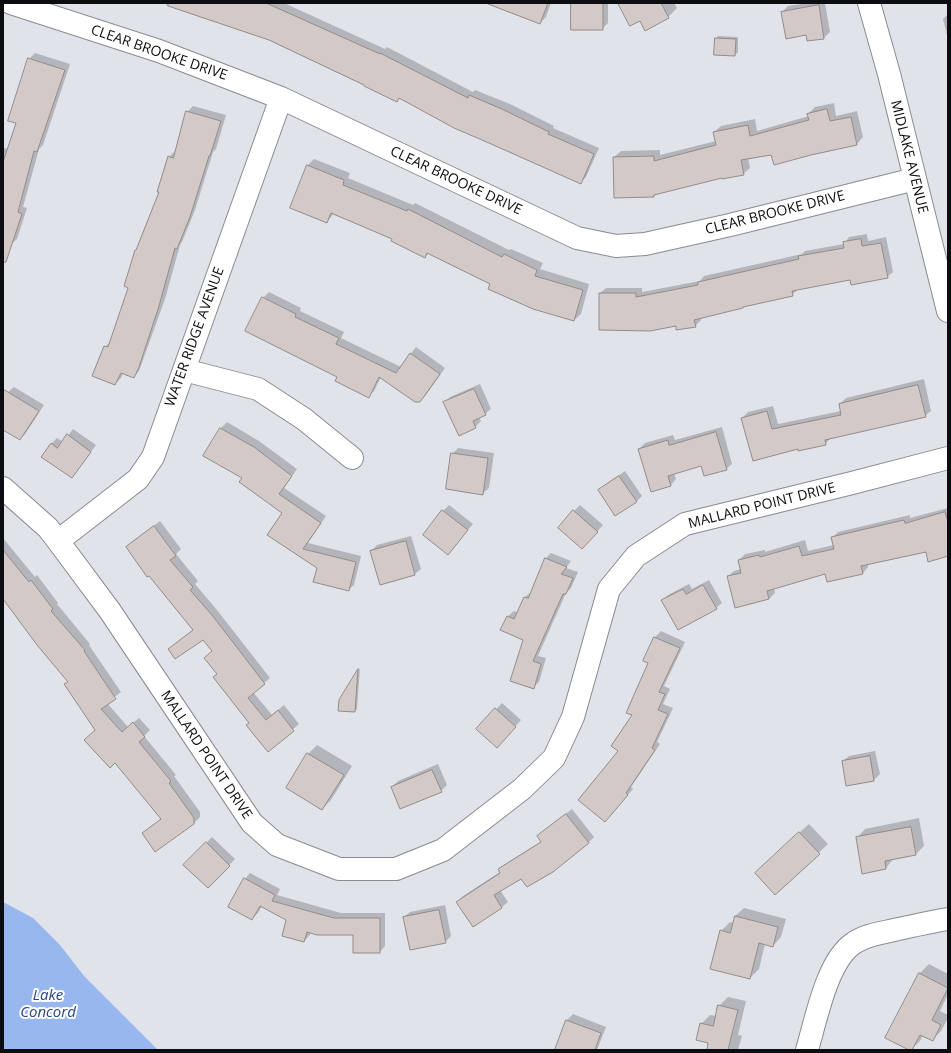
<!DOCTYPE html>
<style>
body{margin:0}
#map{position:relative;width:951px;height:1053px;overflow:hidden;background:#e0e3ea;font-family:"Open Sans",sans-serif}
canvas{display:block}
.frame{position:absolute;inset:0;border:4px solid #0c0d10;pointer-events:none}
</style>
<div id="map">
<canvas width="951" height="1053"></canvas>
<div class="frame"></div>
</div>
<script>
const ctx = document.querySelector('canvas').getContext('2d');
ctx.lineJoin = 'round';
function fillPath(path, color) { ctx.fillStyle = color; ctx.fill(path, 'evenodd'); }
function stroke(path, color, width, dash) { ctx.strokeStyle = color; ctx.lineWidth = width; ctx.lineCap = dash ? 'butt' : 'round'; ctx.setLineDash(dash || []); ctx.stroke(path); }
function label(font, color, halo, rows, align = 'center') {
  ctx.font = font + ' "Open Sans",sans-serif'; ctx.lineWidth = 4; ctx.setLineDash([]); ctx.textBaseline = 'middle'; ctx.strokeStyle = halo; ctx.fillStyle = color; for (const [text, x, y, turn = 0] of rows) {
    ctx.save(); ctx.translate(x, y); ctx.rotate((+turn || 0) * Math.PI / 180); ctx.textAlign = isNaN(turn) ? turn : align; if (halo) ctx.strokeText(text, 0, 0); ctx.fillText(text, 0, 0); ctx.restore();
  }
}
fillPath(new Path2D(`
 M3,902L33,918L60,945L84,976L158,1050H3Z`), '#98b7ef');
fillPath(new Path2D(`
 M162,3H284L385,49L387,47L473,92L475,90L510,104L554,126L553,128L599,148L586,177L580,183L400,98L397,101L269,40Z
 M512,3H551L546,17L540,23Z
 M572,3H608V23L602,29Z
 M619,3H674L677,8L668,17L640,19Z
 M807,3H825L830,32L824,38L808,40L807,34L782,12L788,6Z
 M948,14V39L943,19Z
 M718,36L738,37V52L735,55L716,39Z
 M35,53L70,64L43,145L39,149L23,207L27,208L17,239L10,245L3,267V150L4,148L8,149L18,122L29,59Z
 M834,103L836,116L857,111L863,137L857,144L772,154L748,158L750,168L743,174L722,176L657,193L654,196L614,157L621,151L660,150V155L716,141L714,132L721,126L755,119L757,131L809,116L808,114L815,107Z
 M193,106L226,115L216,149L213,152L195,210L182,242L180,245L165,299L139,371L134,377L123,373L121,378L115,384L105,347L111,341L129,287L138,248L160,192L169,157L175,151L187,112Z
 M314,159L350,173L348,178L413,205L415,203L509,250L511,249L543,263L540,269L589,284L581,314L574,320L491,284L429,253L425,257L394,238L334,213L327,222L307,166Z
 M867,234L868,241L886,237L893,272L887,277L851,279L798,289L792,295L745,305L743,307L700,317L701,320L695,326L677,325L600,293L606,288H642V292L700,281L704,276L802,254L805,251L844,244L849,237Z
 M269,292L301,308L300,311L344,332L341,338L401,367L416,347L445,368L426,395L420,401L381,377L374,391L369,396L338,376L263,298Z
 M924,379L931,411L925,416L831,438L825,444L798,448L742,418L748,412L773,406L778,424L841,411L840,404L846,398Z
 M480,384L491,409L485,414L479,417L481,421L475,427L445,403L450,397Z
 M14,387L44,405L26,433L20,439L3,428V401L8,392Z
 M227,422L259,441L297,469L284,488L326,516L308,543L361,556L354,585L348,590L318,567L269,534L283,513L243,478L205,456L221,428Z
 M722,427L732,464L726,469L702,465L674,473L676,479L671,485L639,449L645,443L673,435L675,440Z
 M73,429L96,445L77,471L72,477L51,444L57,438L63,442Z
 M458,448L494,453L489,488L483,493L452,454Z
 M625,471L642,496L636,502L599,490L605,485Z
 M449,505L473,524L448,553L443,511Z
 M580,505L603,525L588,542L574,511Z
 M948,508V555L926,551L868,564V567L863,573H826L774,588L775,593L769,599L736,606L728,576L734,571L741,569L739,560L745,554L765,550V552L805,540L808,551L834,545L832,538L838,532L910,515V518Z
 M160,521L181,549L176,554L198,581L195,584L217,610L270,678L253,692L272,715L284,705L299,724L268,751L250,722L213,651L203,638L169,649L194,629L127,547L133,541Z
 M411,536L421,569L415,574L380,584L371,551L377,545Z
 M3,538L35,577L37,575L58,603L57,604L90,644L89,645L121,692L107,703L128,727L139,718L150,730L144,736L176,775L174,776L200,812V817L194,823L143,833L162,818L96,730L65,684L69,681L3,597Z
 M551,553L571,561L566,568L578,572L571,588L566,593L538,656L546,658L539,682L533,687L524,640L502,630L508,616L514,611L518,613L525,597L531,592L546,558Z
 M709,580L722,603L716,608L663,600L668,595L689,584L692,589Z
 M661,631L685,642L664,686L670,689L663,704L673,708L657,742L660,744L631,787L633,789L610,815L620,751L634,715L649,663L644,660L655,637Z
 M360,668L357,709L355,711L340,701Z
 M502,703L521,720L503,741L478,729Z
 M317,745L352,766L331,800L322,809L308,754Z
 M875,751L880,774L874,780L847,785L843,761L849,756Z
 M438,764L447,785L441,791L392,787L398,781Z
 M572,809L594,837L588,843L522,877L500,890L508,902L502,907L473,926L457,902L463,896L500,872L499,870L505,864L542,841L544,831Z
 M919,818L924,846L915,855L894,858L886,868L857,838L865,829Z
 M809,824L828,844L775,894L765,864Z
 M212,837L235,859L208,887L185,865Z
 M250,873L280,889L277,895L341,913H385V946L380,952L354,934L311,932L310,935L304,941L287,920L262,906L258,913L252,919L245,879Z
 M445,905L451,936L445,942L404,917L410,912Z
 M744,908L786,919L781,937L773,946L765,944L759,969L750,978L721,931L730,922L734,923L735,916Z
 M929,964L948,974V994L940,1011L948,1015V1018L941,1031L932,1040L923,1035L920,1041L911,1050L887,1038L920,973Z
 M728,997L746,1001L738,1035L742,1036L738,1050H708L710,1043L701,1024L710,1015L717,1016L719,1006Z
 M573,1014L606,1027L597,1050H556L567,1020Z`), '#0003');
const building = new Path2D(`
 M169,3H266L380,54V53L468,98L469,95L504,110L549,132L548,134L594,154L581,184L489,143L454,128L399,98L397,102L364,86V85L269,40L168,6Z
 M488,3H548L540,24L488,4Z
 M571,3H603V30H571Z
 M618,3H661L669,18L645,31L640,21L630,26Z
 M819,5L824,39L807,41L806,35L786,39L781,12Z
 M715,38L736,39L735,56L714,55Z
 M28,58L65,70L37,152L34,151L18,212L22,214L6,262H3V162L16,123L8,121Z
 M827,109L830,121L851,117L857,145L811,155L774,165L771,155L741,160L744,175L722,179V178L654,195V197L614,198L613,157L654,156V161L716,145L713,132L748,125L750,136L809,120L807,114Z
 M186,111L221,121L210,156H209L190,217L177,249L175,248L159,306L139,367L134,378L121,373L115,385L92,376L104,346L108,347L128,288L124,286L135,250H136L159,192H157L168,156L173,158Z
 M307,165L344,180L343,185L407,211L408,209L502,257L504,254L537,270L535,276L583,290L574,321L533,309L488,289L490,284L427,253L425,258L391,241L392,239L331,213L327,223L290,208Z
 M861,239L862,246L881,243L888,278L851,285L850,280L792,291L793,296L743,307V308L694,320L696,327L676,330V326L650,331L599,330V293H636V297L698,285V282L799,259L798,256L844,248L843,242Z
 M262,297L296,314L295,317L339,338L336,344L396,373L410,353L440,374L420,402H415L379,377L369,398L335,381L337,377L245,331Z
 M918,385L926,417L825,440L826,445L798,451V449L753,461L741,418L767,411L772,429L841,415L839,404Z
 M3,389L39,411L20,440L3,430Z
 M474,389L486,415L473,421L476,428L459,436L443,402Z
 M220,428L254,447L292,476L279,494L321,523L303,549L356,562L349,591L313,582L317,568L267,535L282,513L239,482L242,478L203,456Z
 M716,432L727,470L704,476L701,466L668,476L671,486L651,492L638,449L668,440L669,445Z
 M67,434L91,452L72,478L41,457L51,443L57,448Z
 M451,453L488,458L483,495L446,489Z
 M619,476L637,502L615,516L598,490Z
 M442,510L468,530L448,555L423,535Z
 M573,510L598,532L582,549L558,528Z
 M945,512L948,522V556L928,562L926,552L861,566L863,574L827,582L825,574L767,591L769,599L735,608L727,576L741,573L738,560L759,555L760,557L799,546L802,556L834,549L831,537L904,520L905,523Z
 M154,526L176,556L170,560L193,587L190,590L212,615L265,684L248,698L266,720L278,710L294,731L268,752L246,725L249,723L213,677L217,674L204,658L212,651L203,640L175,659L168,649L193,630L149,576L147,577L126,547Z
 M406,541L415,575L380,585L370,551Z
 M3,550L29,582L31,580L53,609L51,611L85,650L84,651L116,699L101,709L122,732L133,722L145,737L139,742L171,781L169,783L194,818V824L155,852L142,833L161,819L115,763L110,768L84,740L95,730L64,684L68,682L37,645L3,599Z
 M545,558L567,567L561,574L573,578L566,594H563L533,661L541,664L534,689L510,681L523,640L500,630L507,616L514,619L524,597L528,598Z
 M703,585L717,609L678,630L661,600L683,589L686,594Z
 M654,637L680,648L659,692L665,694L658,710L668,714L652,748L655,750L626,793L628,795L605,822L578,800L618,751L611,746L632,715L626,713L648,663L643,661Z
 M358,669L355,712L338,711L339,700Z
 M495,708L516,727L497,748L476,729Z
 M307,753L344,775L322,810L286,788Z
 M870,756L874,781L846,786L842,761Z
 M432,770L442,792L400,809L391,787Z
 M566,814L589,843L553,872L527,887L521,879L494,895L502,908L473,927L456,902L500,873L498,869L541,842L537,836Z
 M911,827L916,855L885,861L886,869L862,874L856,837Z
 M799,832L820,854L775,895L755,873Z
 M206,842L230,866L208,888L183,865Z
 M244,878L275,895L272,901L334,918H380V953H353V935H317L307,932L304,942L282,936L286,920L260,906L252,920L228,907Z
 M439,910L446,943L410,950L403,917Z
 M735,916L778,927L773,947L759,943L750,979L710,969L720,930L730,933Z
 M919,973L948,988L932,1020L941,1025L933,1041L920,1035L912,1050H909L885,1038Z
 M718,1005L738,1010L728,1050H707L708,1043L696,1040L700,1023L713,1026Z
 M566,1020L601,1033L595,1050H555Z`);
fillPath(building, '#d3cac8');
stroke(building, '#938b89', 1);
const minor = new Path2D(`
 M11,3L159,51L281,98L577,238L616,246L645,244L730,225L915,179
 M869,3L889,74L948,311
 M184,370L258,389L304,419L352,458
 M3,488L48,528L58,541L110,611L252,823L277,845L339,869H396L443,850L522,789L554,758L573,717L609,589L636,556L685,524L852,483L948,458
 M58,541L138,479L153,457L281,98
 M807,1050C816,1020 827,960 854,943C865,935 881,933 894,930C912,926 930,922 948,919`);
stroke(minor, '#898b92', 24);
stroke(minor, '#fff', 22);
label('14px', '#0c0d10', '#fff', [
 ["CLEAR BROOKE DRIVE",159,53,19],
 ["MIDLAKE AVENUE",909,157,76],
 ["CLEAR BROOKE DRIVE",456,181,25],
 ["CLEAR BROOKE DRIVE",775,213,-14],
 ["WATER RIDGE AVENUE",195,337,-70],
 ["MALLARD POINT DRIVE",762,506,-14],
 ["MALLARD POINT DRIVE",206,755,56]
]);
label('italic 15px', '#244688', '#fff', [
 ["Lake",48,996],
 ["Concord",48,1013]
]);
</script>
